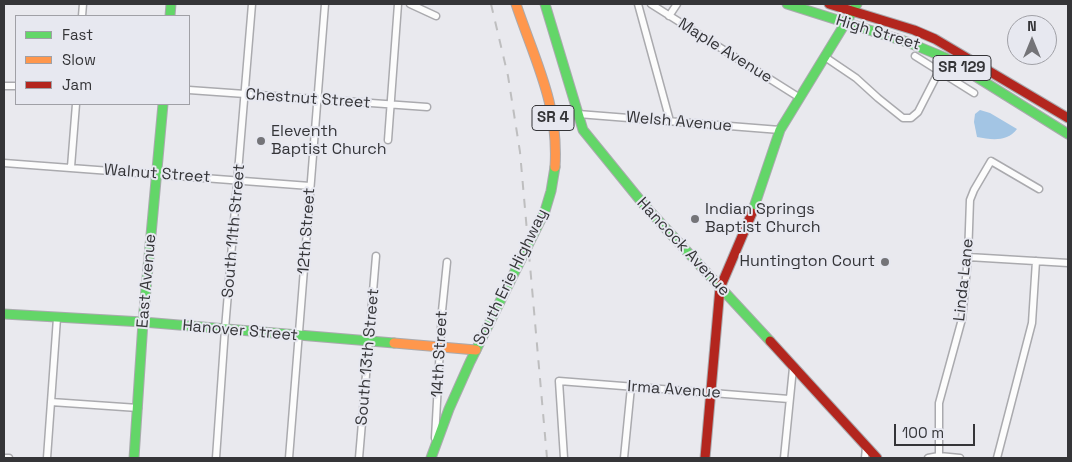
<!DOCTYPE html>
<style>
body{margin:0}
#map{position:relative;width:1072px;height:462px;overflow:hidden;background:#e9e9ee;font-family:"Space Grotesk",sans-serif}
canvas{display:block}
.frame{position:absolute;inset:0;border:5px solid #353538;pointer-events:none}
.legend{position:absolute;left:15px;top:15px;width:175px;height:90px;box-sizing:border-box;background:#e7e8f0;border:1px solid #a0a0a6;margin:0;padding:6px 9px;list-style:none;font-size:15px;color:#353538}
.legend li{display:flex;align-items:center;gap:10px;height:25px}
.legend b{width:25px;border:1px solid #a0a0a6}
.north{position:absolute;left:1007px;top:15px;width:50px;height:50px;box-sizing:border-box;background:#e7e8f0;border:1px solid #a0a0a6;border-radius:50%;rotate:0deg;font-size:14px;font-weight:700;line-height:20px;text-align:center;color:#353538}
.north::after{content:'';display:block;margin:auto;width:18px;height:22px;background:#747478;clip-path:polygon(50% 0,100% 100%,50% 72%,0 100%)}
.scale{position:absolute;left:894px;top:424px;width:81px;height:22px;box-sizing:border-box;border:2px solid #353538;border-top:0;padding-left:6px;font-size:15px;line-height:18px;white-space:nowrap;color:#353538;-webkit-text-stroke:4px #e7e8f0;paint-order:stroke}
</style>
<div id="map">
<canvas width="1072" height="462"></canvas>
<div class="frame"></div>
<ul class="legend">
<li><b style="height:6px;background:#63d668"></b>Fast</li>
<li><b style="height:6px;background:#ff974d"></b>Slow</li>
<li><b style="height:6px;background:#b3261e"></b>Jam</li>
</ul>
<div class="north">N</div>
<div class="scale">100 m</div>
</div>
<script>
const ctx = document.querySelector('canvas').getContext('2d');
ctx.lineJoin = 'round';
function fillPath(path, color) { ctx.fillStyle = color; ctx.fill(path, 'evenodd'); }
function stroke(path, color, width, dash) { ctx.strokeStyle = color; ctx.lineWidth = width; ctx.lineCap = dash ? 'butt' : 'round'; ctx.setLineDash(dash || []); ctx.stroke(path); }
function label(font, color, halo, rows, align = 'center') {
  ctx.font = font + ' "Space Grotesk",sans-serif'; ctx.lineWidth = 4; ctx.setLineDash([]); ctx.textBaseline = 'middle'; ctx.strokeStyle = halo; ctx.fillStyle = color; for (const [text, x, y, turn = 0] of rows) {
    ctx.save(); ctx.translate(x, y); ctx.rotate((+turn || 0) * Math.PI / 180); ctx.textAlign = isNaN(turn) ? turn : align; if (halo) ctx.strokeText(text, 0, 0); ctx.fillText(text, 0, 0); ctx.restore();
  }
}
fillPath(new Path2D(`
 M980,110L990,113L1017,129C1007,142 992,140 977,137L974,122L975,114Z`), '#a3c5e4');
const street = new Path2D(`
 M410,4L436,16
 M638,4L670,121
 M651,4L800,98
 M82,16L83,4
 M669,16L677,4
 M915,56L974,93
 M825,57L856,78L878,98L903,118H911L918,112L939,71
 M4,86H16
 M189,90L427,107
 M578,114L780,130
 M388,140L398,4
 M4,163L310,186
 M71,167L76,104
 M968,257L1068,263
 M51,402L138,408
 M435,438L442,311L447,262
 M939,456V403L962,319L968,257L970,200L974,190L991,161L1039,189
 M4,458H9
 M47,458L57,318
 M216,458L225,329L252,4
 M289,458L325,4
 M359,458L376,256
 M564,458L559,381L789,399
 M624,458L631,387
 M784,458L793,368
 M865,458L866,447
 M928,458L939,456L960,458
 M997,458L1032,323L1036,261`);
const fast = new Path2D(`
 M545,4L583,130L644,205L770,341
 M787,4L907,42L946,58L1068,134
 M170,16L171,4
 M752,213L780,130L857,4
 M4,314L143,322L394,343
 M134,458L143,322L163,104
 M431,458L449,409L470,362L545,211L551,191L555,167`);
const slow = new Path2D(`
 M516,4C535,61 559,104 555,167
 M394,343L476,350`);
const jam = new Path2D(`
 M829,4L914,30L935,39L1068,118
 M770,341L877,458
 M705,458L720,288L752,213`);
stroke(street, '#aaaaae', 9);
stroke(fast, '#aaaaae', 11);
stroke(slow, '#aaaaae', 11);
stroke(jam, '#aaaaae', 11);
stroke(street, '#fcfcfc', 6);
stroke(fast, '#63d668', 9);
stroke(slow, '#ff974d', 9);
stroke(jam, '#b3261e', 9);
stroke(new Path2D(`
 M491,4L508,76L520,152L547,458`), '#bebebf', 2, [9, 9]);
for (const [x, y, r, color] of [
 [261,141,5,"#747478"],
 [695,219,5,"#747478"],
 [885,262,5,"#747478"]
]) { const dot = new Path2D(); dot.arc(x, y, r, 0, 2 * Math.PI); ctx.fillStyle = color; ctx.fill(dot); stroke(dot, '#e7e8f0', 2); }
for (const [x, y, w] of [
 [962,68,58],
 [553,118,42]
]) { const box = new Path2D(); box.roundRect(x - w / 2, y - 12.5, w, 25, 4); ctx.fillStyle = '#e7e8f0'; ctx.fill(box); stroke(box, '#353538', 1); }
label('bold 15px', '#353538', null, [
 ["SR 129",962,68],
 ["SR 4",553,118]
]);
label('16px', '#353538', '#e7e8f0', [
 ["High Street",878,33,17],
 ["Maple Avenue",725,51,32],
 ["Chestnut Street",308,99,4],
 ["Welsh Avenue",679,122,5],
 ["Walnut Street",157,174,4],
 ["South 11th Street",234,231,-85],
 ["12th Street",307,231,-86],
 ["Hancock Avenue",683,247,47],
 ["South Erie Highway",511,277,-64],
 ["Linda Lane",964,280,-84],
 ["East Avenue",147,281,-85],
 ["Hanover Street",240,331,5],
 ["14th Street",440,354,-87],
 ["South 13th Street",368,357,-85],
 ["Irma Avenue",674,390,4]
]);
label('16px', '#353538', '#e7e8f0', [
 ["Eleventh",271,132],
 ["Baptist Church",271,150],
 ["Indian Springs",705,210],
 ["Baptist Church",705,228],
 ["Huntington Court",875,262,"right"]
], 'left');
</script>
